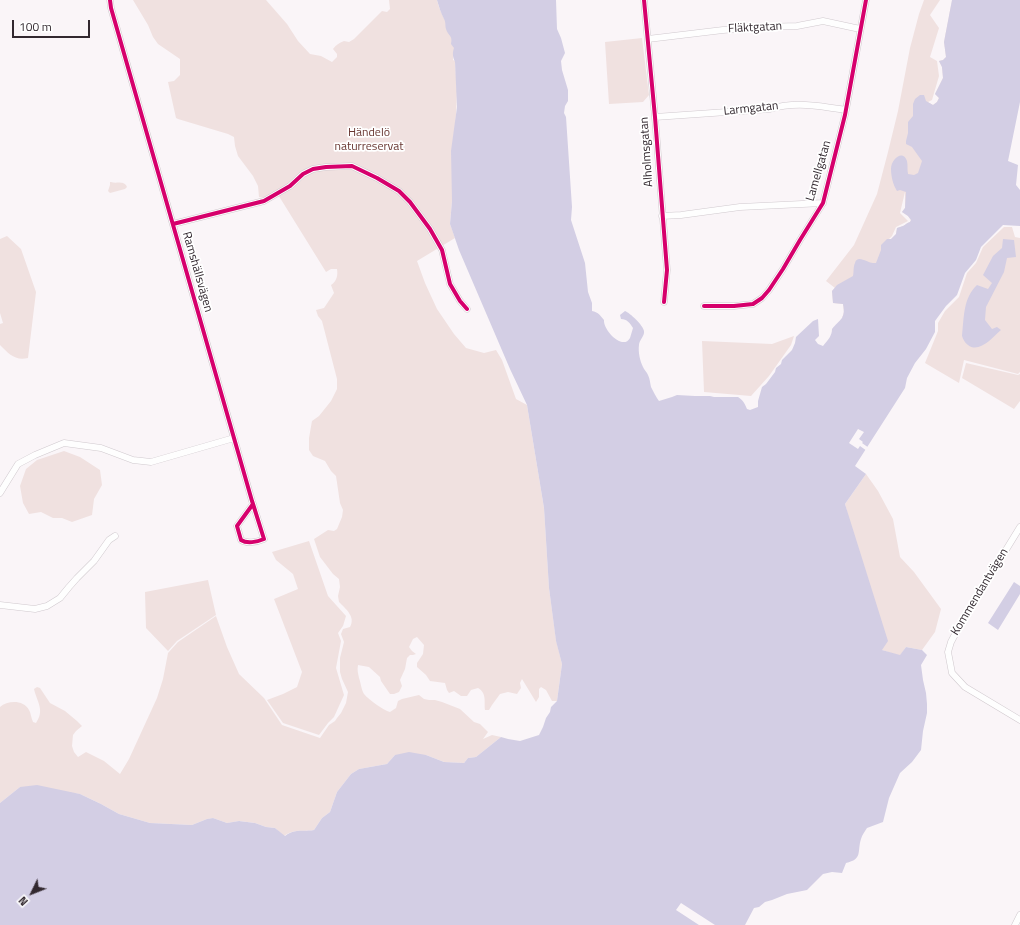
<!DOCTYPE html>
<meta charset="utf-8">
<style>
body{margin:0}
#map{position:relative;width:1020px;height:925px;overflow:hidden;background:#faf5f8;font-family:"Titillium Web",sans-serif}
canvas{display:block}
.north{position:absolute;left:12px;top:873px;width:40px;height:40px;-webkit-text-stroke:3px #fff;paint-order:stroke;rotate:227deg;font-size:11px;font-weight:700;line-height:16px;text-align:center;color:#32282f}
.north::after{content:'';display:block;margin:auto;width:14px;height:18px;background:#32282f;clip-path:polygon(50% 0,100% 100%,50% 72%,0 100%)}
.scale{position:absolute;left:12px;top:20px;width:78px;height:18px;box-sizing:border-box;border:2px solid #32282f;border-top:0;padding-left:5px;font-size:12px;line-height:14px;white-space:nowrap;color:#32282f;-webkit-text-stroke:3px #fff;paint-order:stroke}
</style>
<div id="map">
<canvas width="1020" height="925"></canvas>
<div class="north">N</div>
<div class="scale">100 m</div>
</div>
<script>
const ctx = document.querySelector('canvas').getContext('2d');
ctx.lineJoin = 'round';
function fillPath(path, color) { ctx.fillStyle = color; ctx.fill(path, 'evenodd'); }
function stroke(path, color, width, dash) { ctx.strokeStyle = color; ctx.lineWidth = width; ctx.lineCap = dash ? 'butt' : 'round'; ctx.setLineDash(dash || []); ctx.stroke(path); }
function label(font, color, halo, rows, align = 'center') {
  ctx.font = font + ' "Titillium Web",sans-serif'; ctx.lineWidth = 3.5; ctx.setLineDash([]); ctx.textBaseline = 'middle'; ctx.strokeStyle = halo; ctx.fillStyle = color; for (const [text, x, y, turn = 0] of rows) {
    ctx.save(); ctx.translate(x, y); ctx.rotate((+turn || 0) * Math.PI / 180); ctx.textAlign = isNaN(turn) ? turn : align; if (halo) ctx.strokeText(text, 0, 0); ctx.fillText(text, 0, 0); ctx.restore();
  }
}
fillPath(new Path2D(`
 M133,0H266L287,24L298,41L310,54L321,56L332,62L337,57V54L333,49C336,45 339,43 344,41L349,42L354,39L382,11L387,12L390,9L389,0H437C440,15 451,27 454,41C455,47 454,54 453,60L455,61L457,92L452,201L450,224L455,238L417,261L425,283L437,309L454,334L466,348L484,353L496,350L502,360L516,399L527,405L544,508L549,588L556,640L562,664L557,701H552L546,690L541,687L539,689V697L536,702L522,679L520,683L521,688L517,694L508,692L500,694L492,705L489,710H485C484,702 487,693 478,688L471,690L467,696H461L454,691L449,693L447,690L445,683L430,681L426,675L417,667V663L423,654L424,645L417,637L413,639L409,647L412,651L416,654L413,655H410L407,658L405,669L400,680L402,686L399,692L394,694H390L381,681L380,677L369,667L358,665C357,670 358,673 359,678C361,683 361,689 364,694C369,700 383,710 390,712L396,708L398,701L402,699L419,695L424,699L429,700H435L442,702L460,709L474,722L480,724L488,732L483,739L492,735L501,737L476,757L468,758L464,763L444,762L426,755H395L387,764L359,769L351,774L337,792L330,812L322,818L314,830C303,832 295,828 284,836L275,828L266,827L255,823L239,821L227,823L213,818L207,819L192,825L150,823L119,814L101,804L80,794L20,787L0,803V707C8,700 24,700 29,710C31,713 31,718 33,722L36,723C45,710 37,702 34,689L37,687L40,688L50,703L65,711L77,721L82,726L76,731L73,735L72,746L74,752L78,757L86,752L104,761L120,774L129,759L157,698L163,679L168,653L178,642L216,616L227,647L239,674L264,698L282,725L320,738L329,725L335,721L337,718L341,713L346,703L348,692L342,679L340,672V658L344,642L341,634L343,629L350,627C356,617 346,609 339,602L338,596L340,587L339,579L333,574L320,557L314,539L328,530L334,531L337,529L342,517L343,510L340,503L336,476L331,471L325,461L313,456L309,450V438L312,421L319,416L331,401L337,389V379L322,321L318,316L316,310L324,308L334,293L331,285C337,281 338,275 337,269H331L326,272L277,193L264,198L259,197L258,186L253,176L238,156L235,146L234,137L228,134L178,119L176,118L168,82L174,81L180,75V59L158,44L153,37L148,25Z
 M924,0H940L930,15L939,28L930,57L937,61L939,76L932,100L928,102L933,105L937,102L939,98L935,94L943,78L942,67L939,61L943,60L946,57L944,42L952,0L935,198L842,318L844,312L843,304L833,303L832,291L835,288L826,281L854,245L877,194L888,152L898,111L910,48L919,14ZM905,192V208L902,212L908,216L911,220L910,222C906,223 906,225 903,226C901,227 899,227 897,228L896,234L891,239H889L892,236L896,227L908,221L900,213Z
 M642,38L649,95L643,102L609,104L605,42Z
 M110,182H111C116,184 124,180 127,187L125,189L110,193L108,191L110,185Z
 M1004,227H1012L1015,237L1020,238V372L1018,374L964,360L959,383L925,363L938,331V323L945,311L959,297L967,273L976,263L983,247Z
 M7,236L21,249L36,292L28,358C15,361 9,354 0,345V324L3,323L0,313V239Z
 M794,336L791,345L769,376L751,396L704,392L702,341L772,344Z
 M966,363L1018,375L1020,374V401L1014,409L962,378Z
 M64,451L80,457L100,470L102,485L94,499L92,515L72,522L62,518H53L41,512L29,514L23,503L20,486L26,469L37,460Z
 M866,474L878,491L893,519L900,557L914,572L941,609L935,632L922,650L906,647L900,656L882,650L845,504Z
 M309,541L328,596L346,616L343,626L338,633L341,641L336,668L344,695L334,717L328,723L319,735L283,723L267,700L283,694L297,687L302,672L274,599L298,589L293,574L276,560L272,552Z
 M208,580L216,615L177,641L168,651L146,628L145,592Z`), '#f0e1e0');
fillPath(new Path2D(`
 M437,0H556L557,29L561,38L565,53L561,61L562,70L568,90V101L565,106L564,113L566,117L572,207L571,220L585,263L588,292L592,303V311C598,312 600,315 604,320C603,330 623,351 630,338C631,335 632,331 633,328C630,323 627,319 621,319L620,315L625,311C630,313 643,325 644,331C645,336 639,340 639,345C638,352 640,361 643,367C644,370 647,372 648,375C650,379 650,383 651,387C653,391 656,397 659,401L672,397L677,395L695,396H710L714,397H738C743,400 745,404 747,409L750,410L758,407V401L762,387L766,384L775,372L776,368L781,364L782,360L792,350L795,343L796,337L813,321L818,319L819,336L815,340L818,344L823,346C828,340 832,336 832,329C840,319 846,319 843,304L833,303L832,291L837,285L853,276C854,272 853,267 855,263C857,254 868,263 873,263C874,263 875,263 876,263L881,250V245L887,239H891L896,234L897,228C899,227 901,227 903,226C906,225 906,223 910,222L911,220L908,216L902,212L905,208L906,192L900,190L897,191C893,185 891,176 891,169C891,159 903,149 907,161C908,165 907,170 908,174L914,175L918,173L922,161L912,147L906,144V141L908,133V122L913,116V104L915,99L920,95H924L926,101L933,105L937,102L939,98L935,94L943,78L942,67L939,61L943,60L946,57L944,42L952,0H1020V102L1008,161L1018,165L1016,185L1020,190V226L1003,225L981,247L976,260L965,273L957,295L946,306L935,321V332L926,349L915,363L907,378L905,388L855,466L866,474L845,504L888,641L882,650L900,655L906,647L922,650L927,655L921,665L923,680L926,693L927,704V713L923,731L921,750L912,762L900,773L889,798L883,822L867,828C865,831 862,835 861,839C857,852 863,859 846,863L842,873L832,872L823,874L807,890L787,894L772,900L765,902L759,907L754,908L745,925H715L681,903L676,910L699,925H0V803L20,787L37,785L80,794L101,804L119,814L150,823L192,825L207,819L213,818L227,823L239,821L255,823L266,827L275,828L285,836C295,828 303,832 314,830L322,818L330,812L337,792L351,774L359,769L387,764L395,755L409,752L426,755L444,762L464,763L468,758L476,757L501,737L508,739L520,741L539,735L543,727L546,718L550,712L551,707L557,701L562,664L556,641L549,588L544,508L527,405L510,369L459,250L450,224L452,201L451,151L457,107L455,62C453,57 452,54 454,48L451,44C453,35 448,36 446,29C445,26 446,22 444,19C441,13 439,7 437,0Z
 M1003,239L1014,240L1016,257L1007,258L1004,272L986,307L985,320L992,329L997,327L1001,330C993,337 979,354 968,345C965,343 963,339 962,336C964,318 963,298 977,285L988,289L992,283L983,275L993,256L1002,248Z
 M1014,582L1020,586V594L998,630L988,623Z`), '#d3cee4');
fillPath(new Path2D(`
 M858,429L864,432L859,439L863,442L862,443L869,448L867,451L860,446L858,449L849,443Z`), '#faf5f8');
const minor = new Path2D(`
 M110,0L111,8C158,172 206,336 252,501L253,504L264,539C257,542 247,544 241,540L237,526L253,504
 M644,0L655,117L667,270L664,302
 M648,39L723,30L763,27L797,26L823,21L860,29
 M655,117L770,109C795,101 821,106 846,110
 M662,216L681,215L740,207L823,203
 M173,224L264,201L290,186L303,174L313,169L326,167L352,166L377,178L399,191L410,202L430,229L442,250L450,284L460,301L467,309
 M704,306H734L753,304L762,298L769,290L783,269L800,240L823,203L845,115L866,0
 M0,493L18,464L35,455L64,443L101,448L133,460L151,462L234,438
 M1020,527L961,623L951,642L948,652L952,673L965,687L1020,720
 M0,605L35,609L47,606L60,598L69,587L77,578L94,561L109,540L115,536
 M1015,925L1020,915`);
stroke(minor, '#d0c9ce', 7);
stroke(minor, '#fefefe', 6);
stroke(new Path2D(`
 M110,0L111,8C158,172 206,336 252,501L253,504L264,539C257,542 247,544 241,540L237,526L253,504
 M644,0L655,117L667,270L664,302
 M173,224L264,201L290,186L303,174L313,169L326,167L352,166L377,178L399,191L410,202L430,229L442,250L450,284L460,301L467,309
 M704,306H734L753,304L762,298L769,290L783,269L800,240L823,203L845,115L866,0`), '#d6006c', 4);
label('12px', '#32282f', '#fff', [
 ["Fläktgatan",755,28,-3],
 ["Larmgatan",751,109,-6],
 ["Alholmsgatan",647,152,-94],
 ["Lamellgatan",819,171,-74],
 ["Ramshällsvägen",197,272,74],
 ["Kommendantvägen",980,592,-59]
]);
label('12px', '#683631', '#fff', [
 ["Händelö",369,133],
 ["naturreservat",369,147]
]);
</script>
